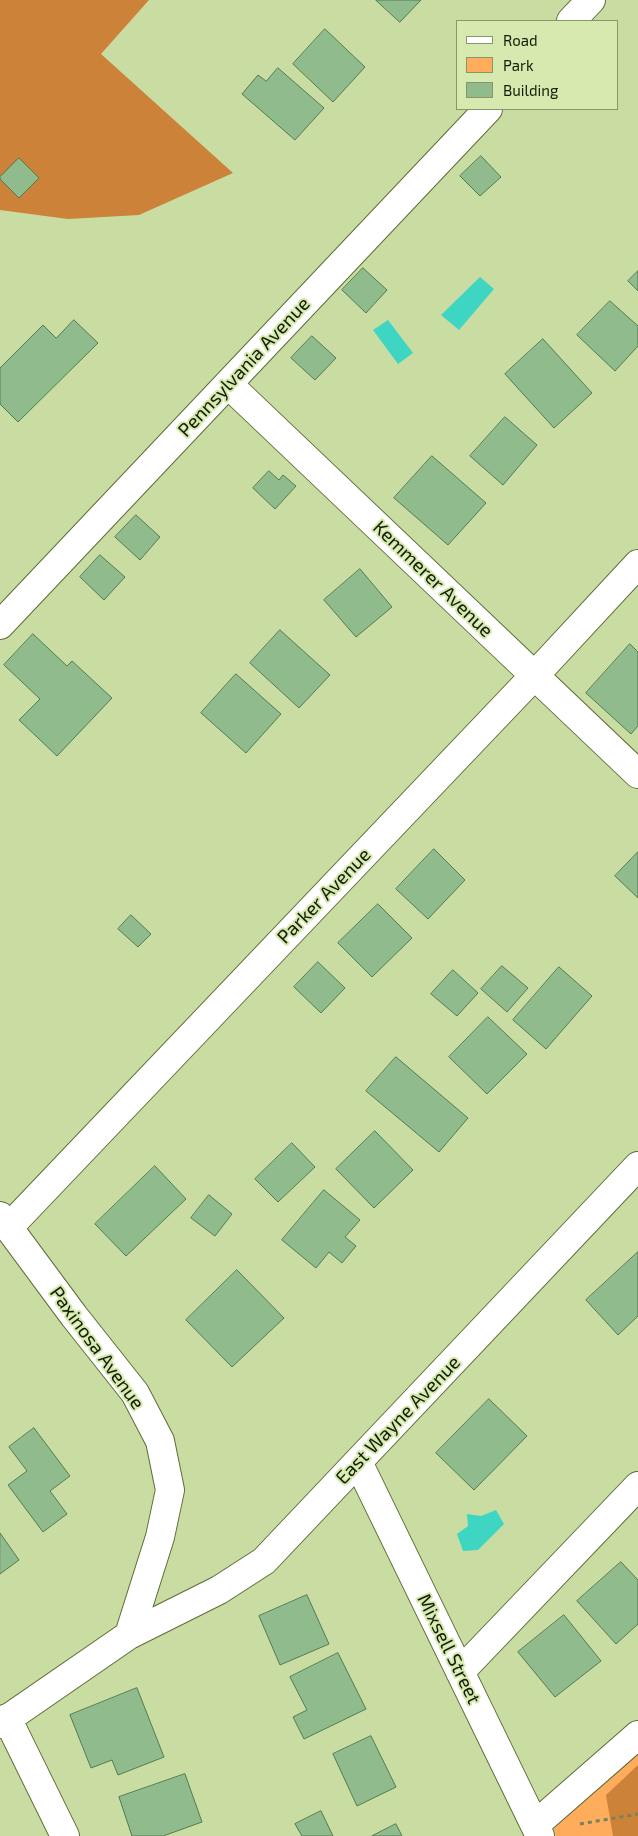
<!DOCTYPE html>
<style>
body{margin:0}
#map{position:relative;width:638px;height:1836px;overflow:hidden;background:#c9dca2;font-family:"Exo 2",sans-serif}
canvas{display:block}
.legend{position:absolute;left:456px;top:20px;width:162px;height:90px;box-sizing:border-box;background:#d6eaaf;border:1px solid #88976b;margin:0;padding:6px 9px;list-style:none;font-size:15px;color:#141b05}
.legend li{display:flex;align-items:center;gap:10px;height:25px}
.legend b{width:25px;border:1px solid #88976b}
</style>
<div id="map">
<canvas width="638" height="1836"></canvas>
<ul class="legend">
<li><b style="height:6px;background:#fff"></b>Road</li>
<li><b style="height:14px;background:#ffad5d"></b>Park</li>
<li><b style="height:14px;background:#90bb8d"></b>Building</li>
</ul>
</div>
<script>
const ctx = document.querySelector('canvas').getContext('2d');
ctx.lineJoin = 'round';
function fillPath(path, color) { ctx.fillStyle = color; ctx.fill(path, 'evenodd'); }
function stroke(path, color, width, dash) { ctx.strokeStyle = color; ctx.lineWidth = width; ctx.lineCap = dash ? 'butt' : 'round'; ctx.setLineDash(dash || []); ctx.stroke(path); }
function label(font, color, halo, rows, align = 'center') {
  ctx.font = font + ' "Exo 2",sans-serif'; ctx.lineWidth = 4; ctx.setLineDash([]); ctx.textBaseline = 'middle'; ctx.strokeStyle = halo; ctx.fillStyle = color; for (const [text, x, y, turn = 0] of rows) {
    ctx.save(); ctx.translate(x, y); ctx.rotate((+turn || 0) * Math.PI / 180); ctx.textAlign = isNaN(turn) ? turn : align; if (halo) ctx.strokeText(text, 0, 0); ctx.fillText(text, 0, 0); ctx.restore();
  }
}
fillPath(new Path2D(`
 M638,1750V1836H556L553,1830L573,1808Z`), '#ffad5d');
fillPath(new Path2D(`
 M0,0H149L101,54L233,173L139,215L68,219L0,210Z
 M638,1765V1836H613L606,1795Z`), '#cc8339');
fillPath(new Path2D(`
 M480,277L494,289L459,330L441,315Z
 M388,320L413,353L398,364L373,330Z
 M496,1510L504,1524L478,1550L463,1551L457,1534L468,1526L467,1514L481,1516Z`), '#3fd5c3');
const building = new Path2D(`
 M376,0H421L400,22Z
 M325,29L365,67L333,102L293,64Z
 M278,68L324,108L295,140L242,94L258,75L266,81Z
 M481,156L501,177L480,196L460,176Z
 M19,158L39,178L19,198L0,179V177Z
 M363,268L387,290L366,313L342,290Z
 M638,271V291L628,281Z
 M610,301L638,326V346L615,371L577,335Z
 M74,320L98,343L18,422L0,404V368L43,325L56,338Z
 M312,336L336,358L315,380L291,358Z
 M543,339L592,393L554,428L505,374Z
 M505,417L537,445L503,485L470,456Z
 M432,456L486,503L448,545L394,498Z
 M269,471L279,480L283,475L296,486L275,509L253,488Z
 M136,515L160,537L140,560L115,537Z
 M100,555L125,577L104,600L80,577Z
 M360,569L392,607L356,637L324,600Z
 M280,630L330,675L299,708L250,663Z
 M33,634L67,666L72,661L112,698L57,756L19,720L40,699L4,665Z
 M630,644L638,652V726L631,734L586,693Z
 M236,674L281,714L246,753L201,713Z
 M434,849L465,880L428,919L396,889Z
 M638,852V898L615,876Z
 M378,904L412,938L372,977L338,943Z
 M131,915L151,934L138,947L118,929Z
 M318,962L345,988L321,1013L294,987Z
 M502,966L528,988L507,1012L481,989Z
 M559,967L592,996L546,1049L513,1020Z
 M453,970L478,993L457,1016L431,994Z
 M488,1017L527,1054L487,1094L449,1057Z
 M396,1057L468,1118L439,1152L366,1091Z
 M375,1131L413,1170L374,1208L336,1169Z
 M292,1143L315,1167L278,1202L255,1179Z
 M155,1166L186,1199L126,1256L95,1224Z
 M324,1190L360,1220L345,1237L356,1246L342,1263L329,1252L316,1268L282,1240Z
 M209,1195L232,1214L215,1236L191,1218Z
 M638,1252V1316L618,1335L586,1300Z
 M237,1270L284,1318L232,1367L186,1320Z
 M489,1399L527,1436L474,1490L436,1453Z
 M34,1428L70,1476L50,1491L67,1514L43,1532L8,1485L27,1471L9,1447Z
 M0,1533L19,1560L0,1574Z
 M621,1562L638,1580V1624L616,1644L577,1601Z
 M307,1595L329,1644L280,1665L259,1616Z
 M564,1615L601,1661L555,1697L518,1652Z
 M338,1653L366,1709L304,1739L293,1717L307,1710L290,1677Z
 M137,1688L164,1757L118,1775L112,1760L91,1768L70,1715Z
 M371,1736L396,1787L357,1806L333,1754Z
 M185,1774L202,1822L163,1836H132L119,1797Z
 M321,1811L333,1836H302L295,1824Z
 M396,1824L402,1836H372Z`);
fillPath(building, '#90bb8d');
stroke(building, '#527b50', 1);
const minor = new Path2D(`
 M571,21L591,0
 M228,384L638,774
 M0,625L488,109
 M0,1216L74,1316L135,1393L160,1441L170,1490L160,1537L129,1635
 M9,1227L535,675L638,564
 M358,1462L540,1836
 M460,1672L638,1486
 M7,1718L65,1836
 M0,1724L129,1635L219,1590L264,1561L638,1166
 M535,1825L638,1735`);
stroke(minor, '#5d6d37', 30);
stroke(new Path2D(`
 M580,1824L638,1814`), '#76835a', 3, [4, 4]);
stroke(minor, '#fff', 28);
label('19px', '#141b05', '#d6eaaf', [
 ["Pennsylvania Avenue",244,367,-47],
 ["Kemmerer Avenue",433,579,44],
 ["Parker Avenue",324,896,-46],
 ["Paxinosa Avenue",97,1348,54],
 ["East Wayne Avenue",398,1420,-46],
 ["Mixsell Street",449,1649,64]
]);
</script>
